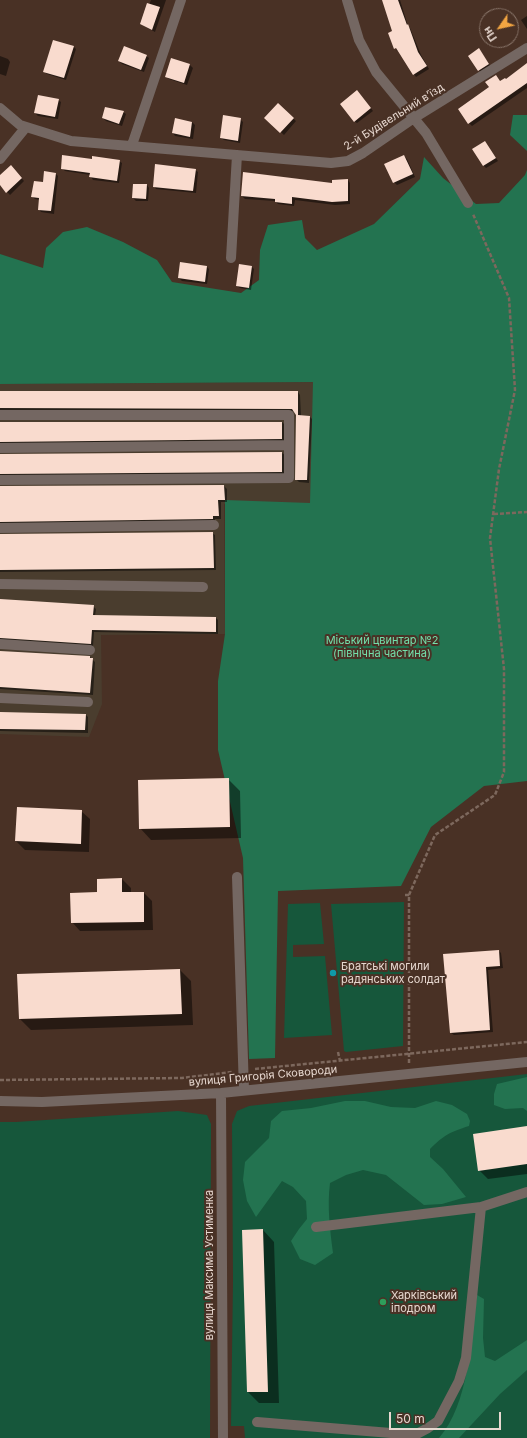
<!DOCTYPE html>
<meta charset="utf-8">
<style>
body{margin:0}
#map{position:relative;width:527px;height:1438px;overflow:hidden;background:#493125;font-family:Inter,sans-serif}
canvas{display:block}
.north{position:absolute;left:479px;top:8px;width:40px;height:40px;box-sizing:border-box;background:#493125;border:1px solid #887469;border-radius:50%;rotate:236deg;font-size:11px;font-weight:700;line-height:16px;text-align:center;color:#e7d8d0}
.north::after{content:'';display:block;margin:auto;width:14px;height:18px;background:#f2a542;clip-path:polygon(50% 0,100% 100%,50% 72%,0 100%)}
.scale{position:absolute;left:389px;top:1412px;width:112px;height:18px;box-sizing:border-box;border:2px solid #e7d8d0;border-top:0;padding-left:5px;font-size:12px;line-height:14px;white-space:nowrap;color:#e7d8d0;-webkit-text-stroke:3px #493125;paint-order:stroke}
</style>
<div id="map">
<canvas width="527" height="1438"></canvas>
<div class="north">Пн</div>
<div class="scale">50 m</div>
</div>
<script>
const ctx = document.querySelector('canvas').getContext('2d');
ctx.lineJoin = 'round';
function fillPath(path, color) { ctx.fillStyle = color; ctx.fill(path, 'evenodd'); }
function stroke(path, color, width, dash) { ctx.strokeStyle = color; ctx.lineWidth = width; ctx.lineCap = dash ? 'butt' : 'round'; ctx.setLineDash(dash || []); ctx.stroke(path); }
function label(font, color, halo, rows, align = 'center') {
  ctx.font = font + ' Inter,sans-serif'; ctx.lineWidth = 4; ctx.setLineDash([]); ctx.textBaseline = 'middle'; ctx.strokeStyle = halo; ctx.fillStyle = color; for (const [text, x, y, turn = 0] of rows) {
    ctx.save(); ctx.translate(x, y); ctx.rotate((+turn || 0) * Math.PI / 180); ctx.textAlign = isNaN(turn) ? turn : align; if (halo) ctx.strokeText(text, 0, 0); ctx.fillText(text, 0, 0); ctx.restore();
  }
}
fillPath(new Path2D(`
 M313,382L314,503L224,504L225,634L101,635L102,704L89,737L0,734V384Z`), '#4a3d2e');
fillPath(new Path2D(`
 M404,902L403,1046L346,1052L344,1051L331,904Z
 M320,903L324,944L293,945V957L325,956L332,1035L284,1038L288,904Z
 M527,1074V1438H245L244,1426H231L233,1281L232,1124L237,1111L249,1106Z
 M178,1111L207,1115L211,1124L210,1438H0V1122H16Z`), '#16573b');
fillPath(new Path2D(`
 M513,115H527V151L510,135Z
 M424,157L443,178L476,204L499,203L525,175L527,170V781L484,786L431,827L401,886L278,891L275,1058L249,1059L243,858L218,750V681L225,634V500L310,503L313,382L0,384V254L43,268L46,248L63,232L87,227L123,242L157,260L172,282L241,293L259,280L260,250L268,225L302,220L305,238L317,250L374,224L420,179Z
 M527,1077V1111L523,1108L505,1109L494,1105V1094L497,1084Z
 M345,1101H365L391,1107L415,1108L436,1101L452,1105L467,1114L470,1121L469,1126C450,1132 444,1135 430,1149V1157L443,1169L466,1197L442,1204L424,1205L386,1175L363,1170L346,1175L330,1183C327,1206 330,1230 333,1253L315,1265L300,1259L291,1241L299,1229L307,1219L306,1201L293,1187L282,1181L256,1217L247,1201L243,1180L245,1162L269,1138L271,1121L282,1111L311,1108Z
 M477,1295L484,1299L483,1338L485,1357L495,1361L527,1340V1370L500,1394L459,1438H439C469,1404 471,1339 477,1295Z`), '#237350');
fillPath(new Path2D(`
 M151,0H166L155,32L144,26L141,24Z
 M383,0H400L408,26L410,28L421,55L429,69L416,77L399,51H398L396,50L401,47L394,32Z
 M503,12L507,16H496Z
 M527,16V29L521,20Z
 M74,47L76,49L66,80L47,74L44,71Z
 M479,49L491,67L481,73L479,70Z
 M0,56L8,59L10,62L6,76L0,74Z
 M146,56L149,58L144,72L122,64L119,61Z
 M172,59L190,65L193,68L187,85L169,79L166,76Z
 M527,64V88L472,126L469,123L500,82L506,80Z
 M360,94L373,111L357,123L354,121Z
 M58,100L61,102L58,119L38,116L35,113Z
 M278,104L296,121L284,135L266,118Z
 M123,112L126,114L122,126L106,121L103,118Z
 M240,119L243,122L240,143L224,140L221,138Z
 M192,122L195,125L193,139L175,136L173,133Z
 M485,142L498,161L486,168L484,166Z
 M404,156L407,159L415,177L397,185L394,182Z
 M93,160L119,161L122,163L119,183L93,180L91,177V175L65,171L62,168Z
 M11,167L24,181L10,195L0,184V176Z
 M195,170L198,172L196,193L156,189L154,186Z
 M56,174L58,176L54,214L41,212L39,209L40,200L35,199L32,196L44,183Z
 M348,180L350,183V204L335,205L295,200L294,206L278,204L275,201L245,199L242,196L333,184Z
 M147,185L149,188L148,201H136L133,198Z
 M207,267L209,269L207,284L182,281L179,278Z
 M252,267L254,269L251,290L240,288L237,286Z
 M0,392H298L300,395L301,416L310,417L312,419L309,483L299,482L296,479V412L293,411H3L0,413Z
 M0,422H282L285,425V441L0,446Z
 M282,453L285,455V474L0,477V455Z
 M224,486L227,489V502H221V519H215V521L0,525V487Z
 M212,533L215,535L216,570L0,572V535Z
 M0,600L93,606L96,609L95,616L216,618L218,620V634L94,632L93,646L4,640L0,641Z
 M0,652L90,657L95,662L93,695L0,689Z
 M0,713L86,715L88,717V733L0,731Z
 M228,779L240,791L241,838L151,840L140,828Z
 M81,811L90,819L89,852L25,850L16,841Z
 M122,879L131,888V893H144L152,901L153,930L80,931L72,922L98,893Z
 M499,951L501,953L503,968L488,970L493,1032L454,1035L451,1033L445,955Z
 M180,970L191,981L193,1025L31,1030L20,1019Z
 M527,1127V1174L488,1179L479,1170Z
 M263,1230L274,1242L279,1403H259L248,1392Z`), '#0007');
fillPath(new Path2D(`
 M382,0H398L407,25L408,24L418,52L427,66L413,75L396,48L394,49L388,33L392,31Z
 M147,3L160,7L152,30L140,24Z
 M53,40L74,46L64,78L43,72Z
 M124,46L147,55L141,70L118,61Z
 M479,48L489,64L478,71L468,56Z
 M171,58L190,64L184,83L165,77Z
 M527,63V83L468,124L458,109L489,87L485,82L496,75L500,81L505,78L506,79Z
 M357,90L371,108L354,122L340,104Z
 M38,95L59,99L55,117L34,113Z
 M278,103L294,118L280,133L264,118Z
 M105,107L124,111L119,124L102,118Z
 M223,115L241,118L238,141L220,138Z
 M175,118L192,122L190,137L172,133Z
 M485,141L496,158L483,166L472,149Z
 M62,155L92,159V156L120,160L117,181L89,177L90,173L61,169Z
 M404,155L413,174L393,183L384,164Z
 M155,164L196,169L193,191L153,187Z
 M11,165L22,178L6,193L0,185V175Z
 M44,171L56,173L51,211L38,210L39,198L31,197L34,181L43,182Z
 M243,172L332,183V180L348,179V201L332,202L292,197V204L275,202V199L241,196Z
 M133,184H147L146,199L132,198Z
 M180,262L207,266L205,282L178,278Z
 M239,264L252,266L249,288L236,286Z
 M0,391H298V415L310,416L307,480H295L296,415L292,409L0,408Z
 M0,422H282V439L0,442Z
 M282,452V472L0,474V454Z
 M224,485L225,500H218L219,516H213V519L0,522V486Z
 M213,532L214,568L0,570V534Z
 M0,599L94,605L93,615L216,617V632L92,630L91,644L0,638Z
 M0,651L90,656V658H93L90,693L0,687Z
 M0,712L86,714L85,730L0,729Z
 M229,778L230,827L139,829L138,780Z
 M17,807L82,810L81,844L15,841Z
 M122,878V892H144V922L71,923L70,893L97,892V879Z
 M499,950L500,966L486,967L490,1030L450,1033L443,954Z
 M180,969L182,1014L19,1019L17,974Z
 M527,1126V1164L478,1171L473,1134Z
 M263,1229L268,1392H247L242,1230Z`), '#f9dbce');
stroke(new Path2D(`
 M494,514L527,512
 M405,895H409
 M338,1052L340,1061
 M409,1063V895L435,835L495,795L504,772V669L490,538L499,469L515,390L509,298L473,214
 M255,1069L527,1042
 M0,1080L182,1078L232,1072`), '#7d685d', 2.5, [4, 2]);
stroke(new Path2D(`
 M347,0L359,40L376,72L426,133L468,203
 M0,108L20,125L71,141L331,163L348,161L363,153L414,118L527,48
 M132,145L181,0
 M0,159L26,127
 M231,258L237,155
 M0,415H289V478L0,480
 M0,448L289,445
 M0,528L214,525
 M0,584L203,587
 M0,644L90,650
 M0,698L88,702
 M237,877L244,1090
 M221,1093L223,1438
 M0,1101L42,1102L221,1093L527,1062
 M316,1227L481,1207L527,1192
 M257,1422L415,1435L428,1428L438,1421L459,1381L466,1358L481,1207`), '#746762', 10);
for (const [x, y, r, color] of [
 [333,973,4,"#0f9aa8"],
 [383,1302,4,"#2e9e5b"]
]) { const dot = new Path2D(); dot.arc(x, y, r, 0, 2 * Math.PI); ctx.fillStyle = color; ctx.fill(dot); stroke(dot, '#493125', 1.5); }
label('11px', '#e7d8d0', '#493125', [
 ["2-й Будівельний в’їзд",394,117,-32],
 ["вулиця Григорія Сковороди",263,1076,-5],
 ["вулиця Максима Устименка",210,1265,-90]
]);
label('11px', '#74dfab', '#493125', [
 ["Міський цвинтар №2",382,641],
 ["(північна частина)",382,654]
]);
label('11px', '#e7d8d0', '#493125', [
 ["Братські могили",341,967],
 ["радянських солдат",341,980],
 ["Харківський",391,1296],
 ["іподром",391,1309]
], 'left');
</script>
